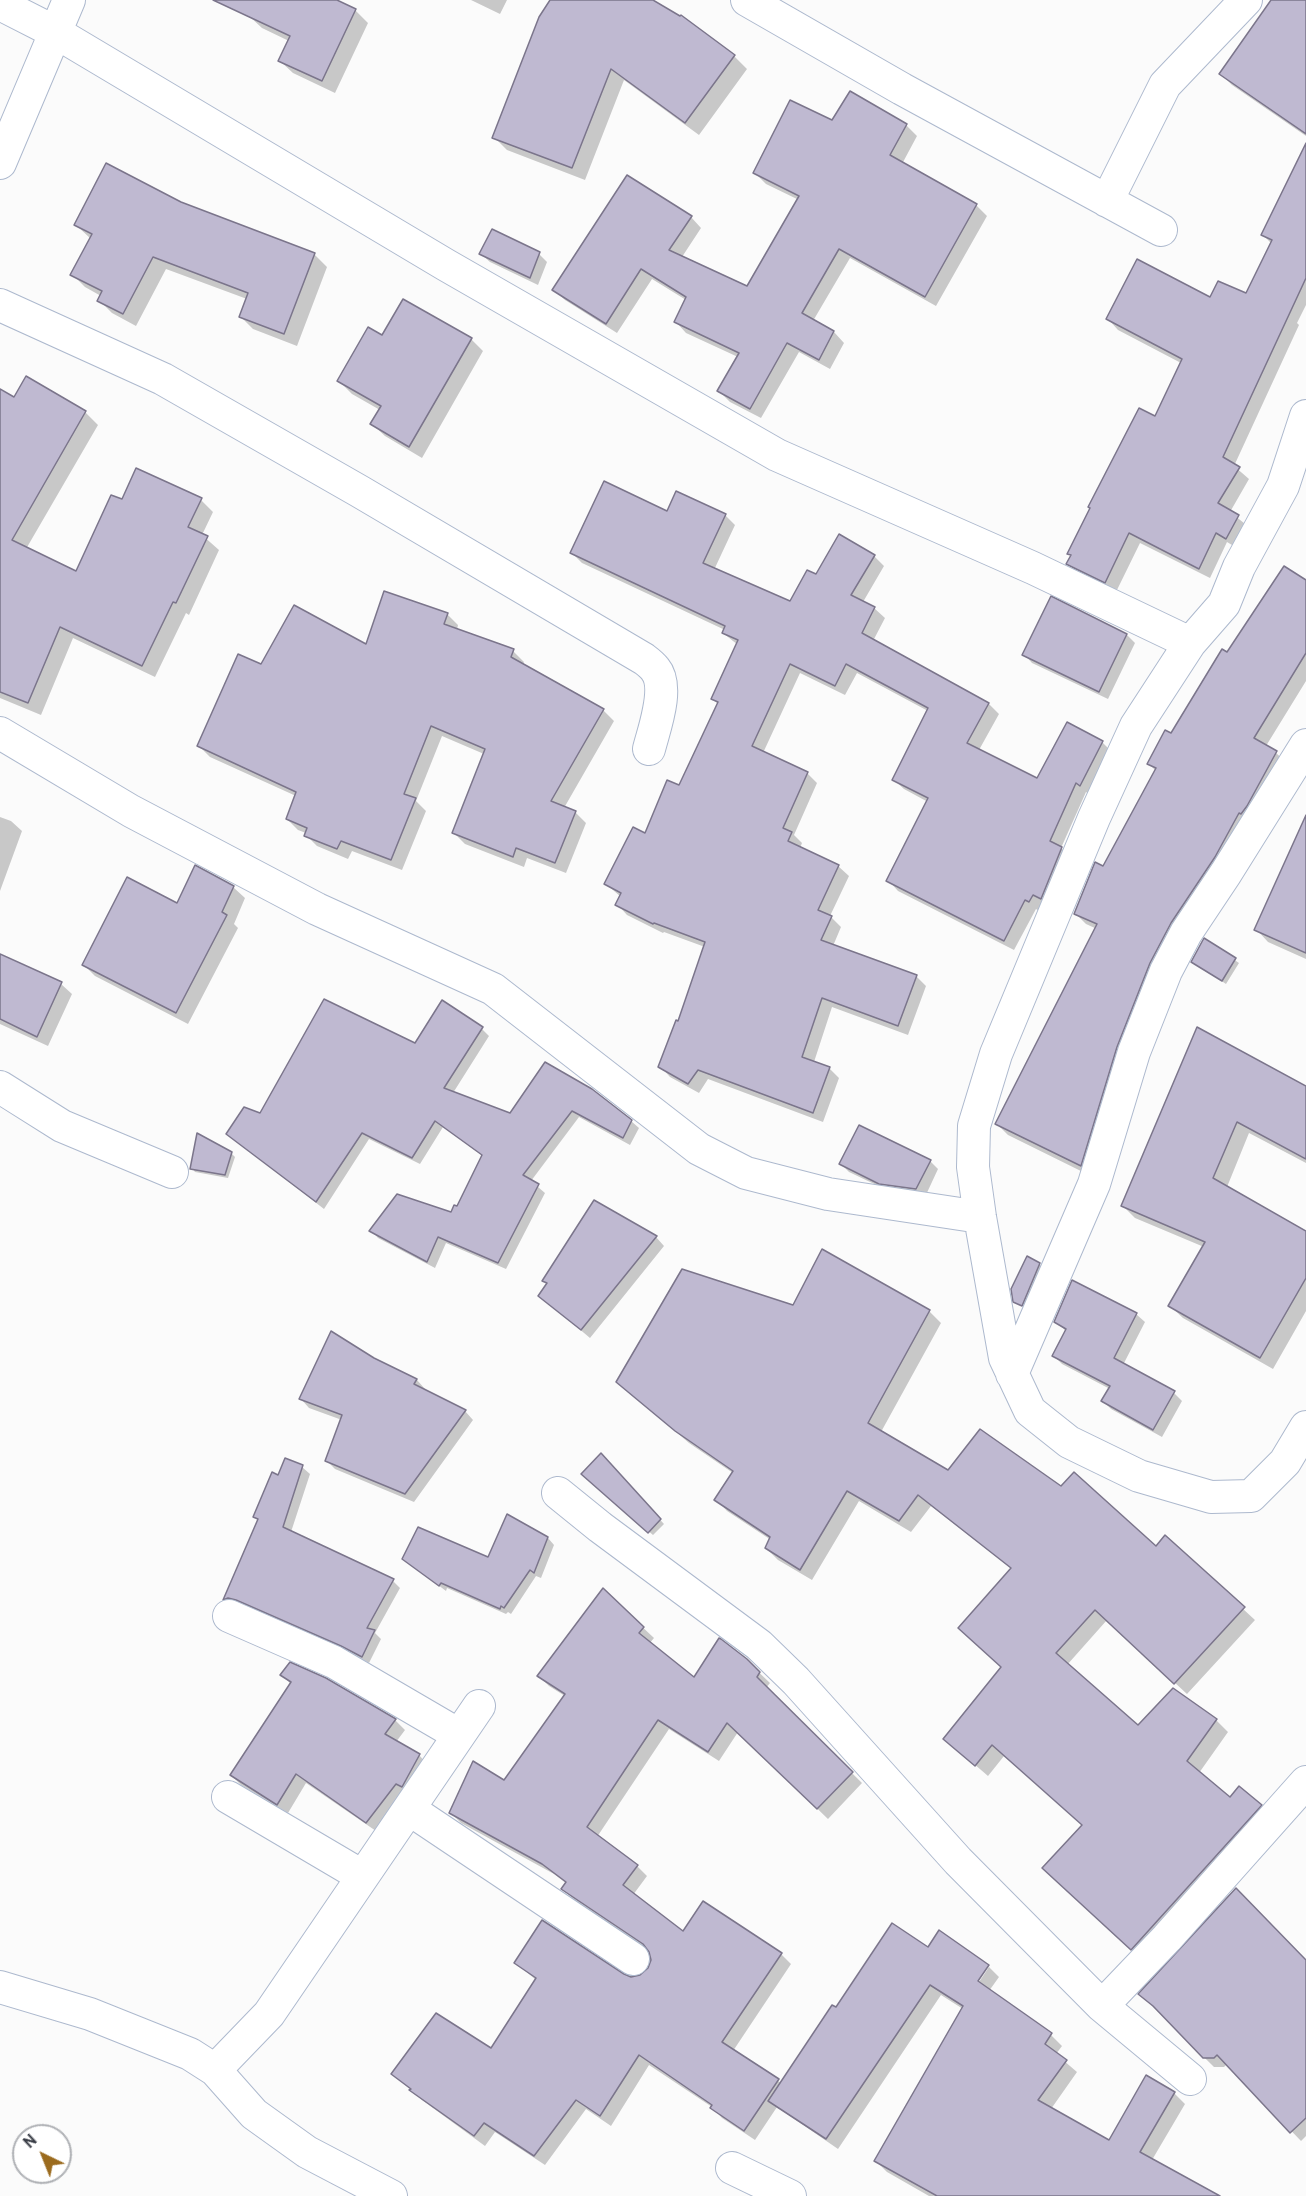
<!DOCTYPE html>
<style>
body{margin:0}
#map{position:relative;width:1306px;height:2196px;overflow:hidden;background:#fbfbfb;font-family:Overpass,sans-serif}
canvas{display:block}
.north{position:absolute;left:12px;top:2124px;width:60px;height:60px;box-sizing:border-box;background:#fff;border:2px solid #afb1b5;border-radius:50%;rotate:317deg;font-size:16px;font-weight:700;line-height:24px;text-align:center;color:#383c45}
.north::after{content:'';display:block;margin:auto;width:21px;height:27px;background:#9b6b1e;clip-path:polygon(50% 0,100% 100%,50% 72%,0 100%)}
</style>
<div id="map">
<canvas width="1306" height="2196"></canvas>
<div class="north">N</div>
</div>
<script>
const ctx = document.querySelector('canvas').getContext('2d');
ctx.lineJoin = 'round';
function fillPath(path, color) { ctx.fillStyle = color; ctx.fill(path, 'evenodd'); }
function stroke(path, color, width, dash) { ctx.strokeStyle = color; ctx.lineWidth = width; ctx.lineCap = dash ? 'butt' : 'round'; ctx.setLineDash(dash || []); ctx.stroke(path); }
fillPath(new Path2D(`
 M256,0H334L355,10L368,23L335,93L293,73L280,61L289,41L262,28L249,16Z
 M471,0H507L500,14Z
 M551,0H651L681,17L734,56L747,69L699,135L624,80L585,180L507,150L494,137Z
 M1272,0H1306V136L1232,85L1221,74Z
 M833,122L906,125L917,136L902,164L976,205L987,216L936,306L850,258L813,321L834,332L844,343L830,369L799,352L761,418L730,402L719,391L738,357L686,333L676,322L686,300L652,279L617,333L565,300L554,290L691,217L701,228L682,257L748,288L799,200L766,184L755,173Z
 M1306,147V305L1297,323L1299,325L1234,466L1249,479L1230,512L1249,527L1237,548L1227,542L1210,578L1140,543L1116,592L1079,574L1068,564L1072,556L1069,554L1156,418L1181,363L1118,330L1108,319L1211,299L1247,295L1272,244L1263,235Z
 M76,225L314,254L327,267L297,346L253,329L241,317L247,299L166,269L136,326L112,313L99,300L101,296L85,287L72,274L91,239Z
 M481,254H539L547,262L538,285L490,262Z
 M383,337L471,339L483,351L422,458L385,436L372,424L380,410L352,394L339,381Z
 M0,391L15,399L85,412L98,425L26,549L76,573L201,500L213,512L202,535L219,550L189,615L186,613L155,677L73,638L41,715L0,698Z
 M668,513L725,515L735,525L714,570L791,603L817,576L874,556L884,566L863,602L874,608L885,618L873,641L989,704L999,714L979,750L1038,780L1102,742L1112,752L1090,795L1086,792L1061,848L1072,858L1039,911L1036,909L1014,950L898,891L888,880L928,802L904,789L893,779L928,711L857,673L845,695L800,673L763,753L807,773L817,783L794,835L802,843L800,848L838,866L849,876L830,916L841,927L833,946L916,976L926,986L908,1035L832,1007L814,1062L829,1068L839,1078L823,1122L708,1079L699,1093L670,1077L660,1066L679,1023L705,947L664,932L663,933L627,915L617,904L621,897L606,884L646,835L680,787L718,704L713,699L738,645L723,633L725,630L582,563L572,553Z
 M1306,582V681L1266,746L1276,753L1287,763L1226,868L1091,1176L1008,1135L997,1124L1097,929L1086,924L1075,913L1104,868L1156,771L1148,763L1171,735L1228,654Z
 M447,614L458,625L457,630L513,651L524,662L523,665L603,710L614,721L564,808L575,812L586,823L566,873L527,858L524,867L465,844L454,833L484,754L442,736L416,801L426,811L402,870L352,851L348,859L317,846L306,835V833L298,830L287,819L296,796L210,757L199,746L262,666L366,647Z
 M1127,635L1135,643L1108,699L1032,663L1024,654Z
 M0,817L11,821L22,831L0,891Z
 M1306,830V959L1268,942L1256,929Z
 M233,887L245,898L234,924L238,928L188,1024L95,976L84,965L178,905Z
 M1205,940L1239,963L1226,984L1193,962Z
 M0,956L61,984L72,994L48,1046L0,1024Z
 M482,1029L489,1036L453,1093L511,1115L546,1064L631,1121L639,1128L630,1145L579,1117L531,1181L545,1193L506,1269L446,1243L435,1268L378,1238L371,1230L452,1213L458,1208L483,1156L443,1127L420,1164L369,1139L324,1209L236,1141L260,1115L416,1045Z
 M1198,1030L1306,1088V1163L1249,1133L1227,1187L1306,1232V1311L1273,1369L1183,1318L1170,1306L1204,1247L1135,1218L1123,1206Z
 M231,1153L235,1157L228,1178L195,1172L192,1168Z
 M930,1161L938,1169L925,1197L889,1191L849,1172L841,1164Z
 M594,1202L656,1237L664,1246L590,1338L540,1296L548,1284L544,1281Z
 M822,1251L929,1311L941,1323L881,1432L948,1472L1062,1488L1156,1548L1165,1537L1255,1620L1187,1694L1107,1620L1067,1665L1138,1727L1173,1690L1216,1720L1228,1732L1199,1773L1230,1799L1261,1806L1272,1817L1143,1960L1056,1879L1084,1826L1004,1756L988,1776L945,1739L1003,1667L1012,1569L931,1506L911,1532L859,1501L812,1580L778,1560L766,1548L771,1540L727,1511L716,1499L733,1473L689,1443L618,1382L794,1307Z
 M1039,1264L1043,1268L1026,1309L1015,1301Z
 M1136,1314L1145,1322L1123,1365L1174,1393L1182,1401L1162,1437L1111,1409L1103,1401L1110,1389L1062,1364L1054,1356L1066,1331L1056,1322Z
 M374,1359L417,1380L425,1389L424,1390L465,1411L473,1420L414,1502L335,1469L327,1461L342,1420L309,1408L301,1399Z
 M601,1456L664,1524L653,1535L586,1478Z
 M286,1460L302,1467L310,1474L291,1532L393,1581L400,1588L375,1633L381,1639L369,1663L350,1652L245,1606H231L224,1599L259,1521L255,1517L278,1477Z
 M548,1538L554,1545L541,1578L536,1576L511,1614L508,1612L506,1614L447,1588L446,1591L404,1559H489Z
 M603,1590L654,1638L649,1644L694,1680L746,1660L770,1683L766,1688L862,1783L828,1819L738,1732L719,1761L669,1729L597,1837L637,1866L647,1876L633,1895L683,1933L781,1954L791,1964L733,2051L781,2083L836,2009L893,1926L975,1988L989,1967L999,1977L989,1991L1051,2035L1062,2046L1056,2054L1077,2072L1051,2109L1110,2142L1174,2093L1185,2104L1152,2160L1208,2196H929L887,2172L876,2161L963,2009L941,1995L838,2149L777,2107L755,2140L722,2118L712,2107L649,2065L611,2126L586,2109L545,2165L495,2132L485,2146L422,2100L393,2074L491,2050L536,1980L516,1963L623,1976L631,1978L641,1977L650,1969L652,1960L651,1951L574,1900L563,1889L567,1884L554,1874L461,1823L451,1813L504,1782L565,1696L549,1686L539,1676Z
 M282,1675L325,1679L395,1720L405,1730L396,1742L419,1755L428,1765L376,1831L306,1783L288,1813L241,1785L231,1775L291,1684Z
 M1306,1961V2136L1301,2141L1227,2064L1224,2067H1214L1140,1994Z`), '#0003');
const building = new Path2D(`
 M213,0H337L356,9L322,81L278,61L290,36Z
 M550,0H653L680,16L681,15L735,55L685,123L611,69L572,168L492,138L539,17Z
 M1271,0H1306V134L1219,74Z
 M850,91L907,124L890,155L977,204L925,297L839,249L802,313L834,331L819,360L787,343L750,409L717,391L739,353L674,322L686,297L641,269L606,324L552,290L627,175L692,216L669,250L747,286L799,196L753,173L790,100L832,120Z
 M1306,143V278L1223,457L1240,467L1218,503L1239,515L1226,539L1216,533L1199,569L1129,533L1105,583L1066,564L1071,555L1067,554L1090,508L1088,507L1139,408L1155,416L1182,359L1106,319L1137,259L1210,297L1218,281L1246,293L1272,240L1261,235Z
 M106,163L181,202L315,253L284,334L239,317L248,293L153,257L123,314L97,301L102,291L70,275L92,234L74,225Z
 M492,229L540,252L530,278L479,254Z
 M403,299L472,338L409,447L370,424L381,406L337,381L368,327L382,335Z
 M26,376L86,411L12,540L76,571L111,495L122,499L136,468L202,498L188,527L208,536L176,603L173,602L142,666L60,627L28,703L0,692V389L14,397Z
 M604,481L667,511L676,491L726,514L703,563L790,601L807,570L816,574L839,534L875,555L851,595L875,607L862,633L989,703L967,743L1037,778L1067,722L1103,741L1080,786L1076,783L1050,841L1062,847L1041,899L1033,895L1029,902L1025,900L1004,941L886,881L928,798L892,780L928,708L846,664L835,686L790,664L752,746L808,772L783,828L792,832L788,841L839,865L818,910L832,916L821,940L917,975L898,1026L822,998L802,1057L830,1067L813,1113L698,1070L688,1084L658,1067L676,1020L678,1021L705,942L654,923L653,924L615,905L621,893L604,884L633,827L645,833L667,780L679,785L718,702L711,699L738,640L722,633L725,626L570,553Z
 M1284,566L1306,580V653L1254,738L1277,751L1247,806L1241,814L1239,813L1215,857L1171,923L1150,963L1117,1047L1081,1166L995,1124L1097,924L1074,914L1095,862L1103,866L1156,768L1147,764L1165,730L1171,733L1222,649L1227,652Z
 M384,591L448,613L444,624L514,649L511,657L604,709L551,801L576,811L555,863L516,848L513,857L452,833L485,749L431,726L404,794L416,798L391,860L341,841L337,849L304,836L307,828L286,819L296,792L197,746L238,654L261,664L294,605L366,644Z
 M1051,596L1127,634L1099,692L1022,655Z
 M1306,815V953L1254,930Z
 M195,865L234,886L222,912L227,915L176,1013L82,965L127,877L177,903Z
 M1204,938L1236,958L1222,981L1191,962Z
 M0,954L62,982L37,1037L0,1019Z
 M324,999L415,1043L442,1000L483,1027L444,1088L510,1113L545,1062L592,1089L632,1120L623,1138L572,1111L523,1175L539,1184L498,1263L438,1237L427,1262L369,1231L397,1194L451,1212L454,1205L457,1206L482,1155L435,1121L412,1158L362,1133L316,1202L226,1134L244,1107L260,1113Z
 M1197,1027L1306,1086V1159L1237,1122L1213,1178L1306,1231V1278L1260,1358L1168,1306L1205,1242L1121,1206Z
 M859,1125L931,1160L916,1189L879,1184L839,1164Z
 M197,1133L232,1152L225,1175L190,1169Z
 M594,1200L657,1236L581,1330L538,1296L547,1283L542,1281Z
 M822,1249L930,1310L868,1423L948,1470L980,1429L1061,1486L1074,1472L1156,1546L1165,1535L1245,1607L1174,1684L1095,1610L1056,1653L1138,1725L1173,1688L1217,1719L1187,1761L1230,1797L1239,1786L1262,1805L1131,1950L1042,1868L1082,1825L992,1745L975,1766L943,1739L1001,1667L958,1628L1011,1568L918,1495L899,1521L847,1491L800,1570L765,1548L770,1537L714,1500L733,1471L675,1431L616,1382L682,1269L793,1305Z
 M1027,1256L1040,1263L1022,1306L1013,1302L1011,1289Z
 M1072,1280L1137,1313L1114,1358L1175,1391L1153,1430L1101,1401L1110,1386L1052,1356L1066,1329L1054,1322Z
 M331,1331L374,1358L417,1379L414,1384L466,1410L405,1494L325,1461L342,1415L299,1399Z
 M601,1453L661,1519L648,1533L581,1474Z
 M285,1458L303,1465L283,1527L394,1579L367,1628L375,1630L362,1657L341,1646L236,1600L228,1598L223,1600L258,1519L253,1517L272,1472L278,1475Z
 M507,1514L548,1537L534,1573L530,1570L504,1608L501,1606L500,1609L441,1583L439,1586L402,1559L418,1527L488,1557Z
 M603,1588L644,1627L639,1633L694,1677L719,1638L721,1639L747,1659L760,1672L757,1677L853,1772L817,1809L727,1723L708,1752L658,1720L587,1827L638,1865L623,1885L683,1931L703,1901L782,1953L722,2042L779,2079L744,2131L710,2108L712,2105L639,2055L600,2116L576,2100L534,2156L484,2123L474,2136L409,2090L411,2089L391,2074L436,2013L491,2048L536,1978L514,1963L542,1920L624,1974L631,1977L640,1975L648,1968L651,1960L649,1952L643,1944L561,1889L566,1882L542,1864L449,1813L473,1761L504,1780L565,1694L537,1676Z
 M290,1662L326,1678L396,1719L385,1734L420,1754L402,1787L396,1784L366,1823L296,1774L277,1805L230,1775L291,1682L280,1675Z
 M1236,1888L1306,1960V2118L1290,2133L1217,2055L1214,2058H1203L1153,2006L1138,1994Z
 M892,1923L928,1947L939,1930L989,1965L978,1981L1052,2033L1045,2044L1067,2060L1038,2100L1109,2140L1146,2075L1175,2092L1140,2152L1220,2196H937L874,2161L963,2006L930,1985L826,2139L768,2101L832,2005L836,2007Z`);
fillPath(building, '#bfb9d1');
stroke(building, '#7b758b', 1.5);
const minor = new Path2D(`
 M747,0L902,89L1161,230
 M0,4L55,32L446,265L777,455L1033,568L1190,643
 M0,163L69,0
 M1107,201L1165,85L1246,0
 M0,305L163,379L359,491L644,659C648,662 652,665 655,669C670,687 654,729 649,749
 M1306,416L1283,486L1239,567L1224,604L1190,643L1136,726L1094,818L996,1054L974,1126L973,1167L980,1217L1005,1358L1030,1411L1069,1442L1139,1476L1211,1497L1251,1496L1285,1462L1306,1427
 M0,733L131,811L317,909L493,989L699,1149L746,1173L828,1194L980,1217
 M0,1087L62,1126L172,1172
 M1012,1374L1094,1184L1134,1052L1166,971L1186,933L1226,873L1306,745
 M558,1493L600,1527L759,1645L796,1681L958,1861L1102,2006L1190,2079
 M229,1616L334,1662L459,1735
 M228,1797L362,1876
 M409,1809L633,1959
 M0,1987L90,2014L190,2054L215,2070L254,2114L307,2152L391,2196
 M1102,2006L1167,1938L1306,1782
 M215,2070L269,2014L479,1706
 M732,2168L790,2196`);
stroke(minor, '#adb9ce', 34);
stroke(minor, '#fff', 32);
</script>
